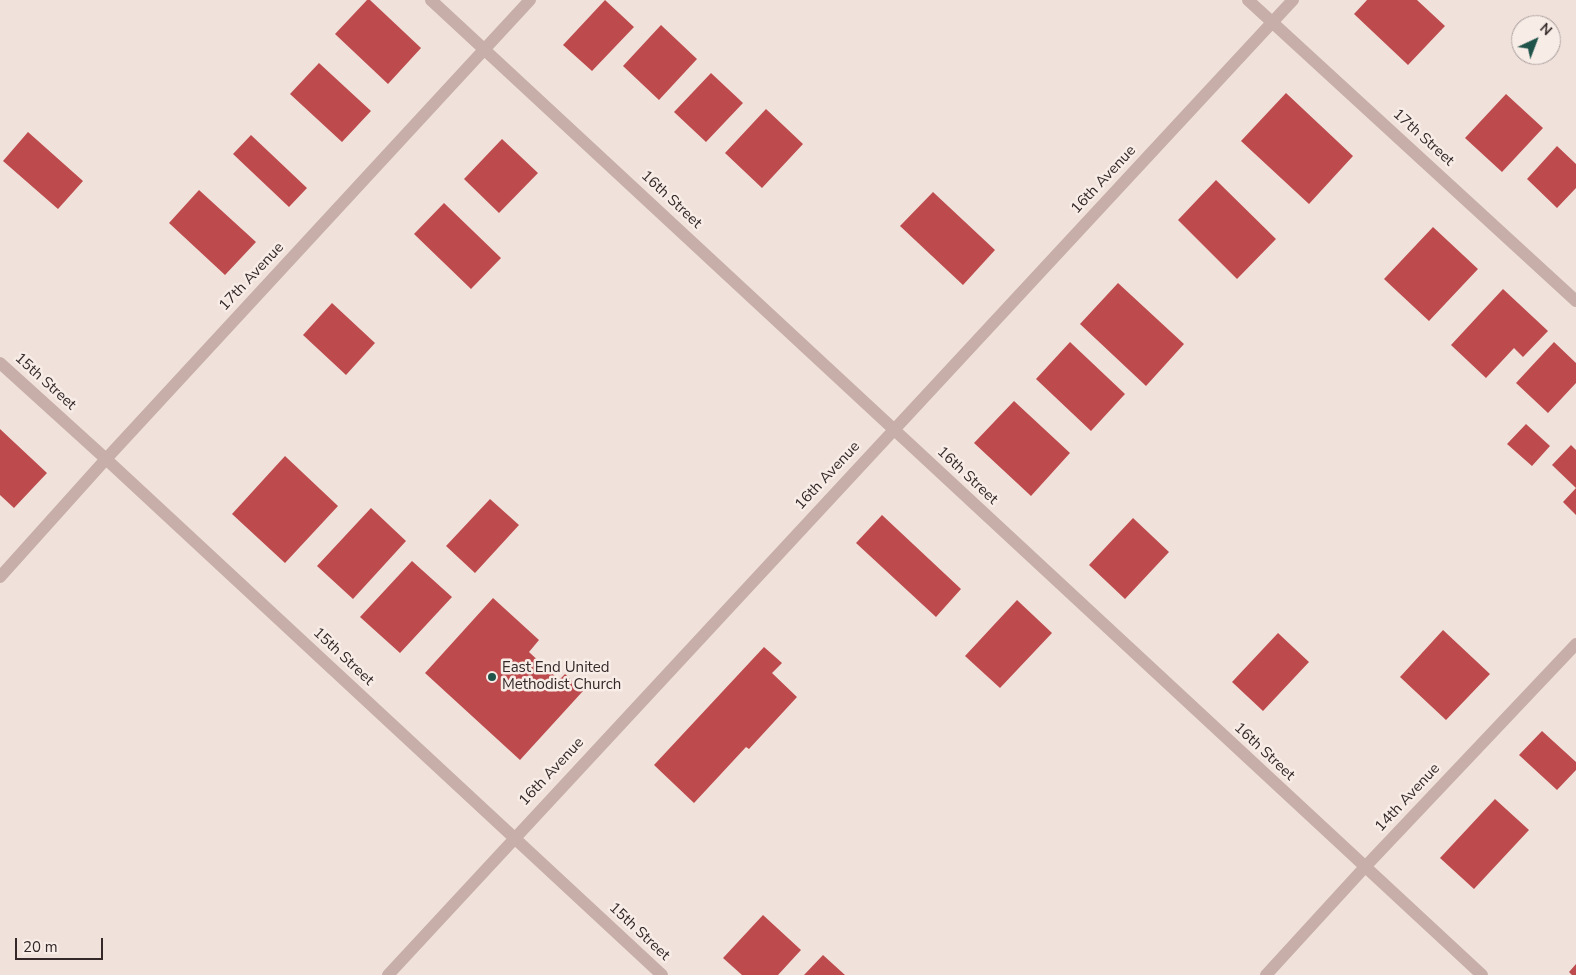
<!DOCTYPE html>
<style>
body{margin:0}
#map{position:relative;width:1576px;height:975px;overflow:hidden;background:#f0e1db;font-family:"Nunito Sans",sans-serif}
canvas{display:block}
.north{position:absolute;left:1511px;top:15px;width:50px;height:50px;box-sizing:border-box;background:#f8ece7;border:1px solid #aa9e9b;border-radius:50%;rotate:43deg;font-size:14px;font-weight:700;line-height:20px;text-align:center;color:#342828}
.north::after{content:'';display:block;margin:auto;width:18px;height:22px;background:#205349;clip-path:polygon(50% 0,100% 100%,50% 72%,0 100%)}
.scale{position:absolute;left:15px;top:938px;width:88px;height:22px;box-sizing:border-box;border:2px solid #342828;border-top:0;padding-left:6px;font-size:15px;line-height:18px;white-space:nowrap;color:#342828;-webkit-text-stroke:4px #f8ece7;paint-order:stroke}
</style>
<div id="map">
<canvas width="1576" height="975"></canvas>
<div class="north">N</div>
<div class="scale">20 m</div>
</div>
<script>
const ctx = document.querySelector('canvas').getContext('2d');
ctx.lineJoin = 'round';
function fillPath(path, color) { ctx.fillStyle = color; ctx.fill(path, 'evenodd'); }
function stroke(path, color, width, dash) { ctx.strokeStyle = color; ctx.lineWidth = width; ctx.lineCap = dash ? 'butt' : 'round'; ctx.setLineDash(dash || []); ctx.stroke(path); }
function label(font, color, halo, rows, align = 'center') {
  ctx.font = font + ' "Nunito Sans",sans-serif'; ctx.lineWidth = 5; ctx.setLineDash([]); ctx.textBaseline = 'middle'; ctx.strokeStyle = halo; ctx.fillStyle = color; for (const [text, x, y, turn = 0] of rows) {
    ctx.save(); ctx.translate(x, y); ctx.rotate((+turn || 0) * Math.PI / 180); ctx.textAlign = isNaN(turn) ? turn : align; if (halo) ctx.strokeText(text, 0, 0); ctx.fillText(text, 0, 0); ctx.restore();
  }
}
fillPath(new Path2D(`
 M367,0H370L421,48L388,84L335,34Z
 M605,0L634,27L592,71L563,45Z
 M1367,0H1417L1445,26L1408,65L1354,14Z
 M661,25L697,59L659,100L623,66Z
 M319,63L371,111L342,142L290,94Z
 M711,73L743,103L706,142L674,112Z
 M1286,93L1353,156L1309,204L1241,141Z
 M1506,94L1543,128L1502,172L1465,138Z
 M766,109L803,144L762,188L725,153Z
 M28,132L83,181L58,209L3,161Z
 M251,135L307,188L289,207L233,154Z
 M502,139L538,173L499,213L464,179Z
 M1557,146L1576,164V188L1557,208L1527,179Z
 M1216,180L1276,239L1237,279L1178,220Z
 M199,190L256,242L225,275L169,223Z
 M933,192L995,250L963,285L900,226Z
 M444,203L501,258L471,289L414,234Z
 M1433,227L1478,269L1429,321L1384,279Z
 M1118,283L1184,344L1146,386L1080,324Z
 M1503,289L1548,331L1523,357L1514,348L1486,378L1451,345Z
 M332,303L375,343L346,375L303,335Z
 M1070,342L1125,394L1091,431L1036,379Z
 M1554,342L1576,363V383L1548,413L1516,383Z
 M1014,401L1070,453L1031,496L974,443Z
 M1526,424L1550,446L1532,466L1507,444Z
 M0,429L47,473L14,508L0,495Z
 M1571,445L1576,450V515L1563,502L1576,488L1552,465Z
 M285,456L338,506L285,563L232,514Z
 M490,499L519,525L475,573L446,546Z
 M371,508L406,541L353,599L317,566Z
 M882,515L961,589L936,617L856,543Z
 M1133,518L1169,552L1125,599L1089,565Z
 M412,561L452,597L400,653L360,617Z
 M493,598L539,640L529,652L559,680L565,674L583,691L520,760L425,673Z
 M1017,600L1052,633L1000,688L965,656Z
 M1443,630L1490,674L1446,720L1400,677Z
 M1278,633L1309,662L1263,711L1232,682Z
 M764,647L782,663L772,673L797,697L749,749L746,747L694,803L654,765Z
 M1542,731L1576,762V770L1557,790L1519,755Z
 M1495,799L1529,830L1474,889L1440,858Z
 M763,915L801,950L778,975H742L723,958Z
 M823,955L845,975H804Z
 M1576,964V975H1572L1569,972Z`), '#bd4b4d');
stroke(new Path2D(`
 M431,0L1482,975
 M1248,0L1576,301
 M0,363L106,459L662,975
 M0,577L106,459L530,0
 M388,975L1293,0
 M1266,975L1364,868L1576,644`), '#c7aea8', 12);
for (const [x, y, r, color] of [
 [492,677,5,"#205349"]
]) { const dot = new Path2D(); dot.arc(x, y, r, 0, 2 * Math.PI); ctx.fillStyle = color; ctx.fill(dot); stroke(dot, '#f8ece7', 2); }
label('15px', '#342828', '#f8ece7', [
 ["17th Street",1423,138,42],
 ["16th Avenue",1104,180,-47],
 ["16th Street",671,200,43],
 ["17th Avenue",252,277,-47],
 ["15th Street",45,382,42],
 ["16th Avenue",828,476,-47],
 ["16th Street",967,476,43],
 ["15th Street",343,657,43],
 ["16th Street",1264,752,43],
 ["16th Avenue",552,772,-47],
 ["14th Avenue",1408,798,-47],
 ["15th Street",639,932,43]
]);
label('15px', '#342828', '#f8ece7', [
 ["East End United",502,668],
 ["Methodist Church",502,685]
], 'left');
</script>
